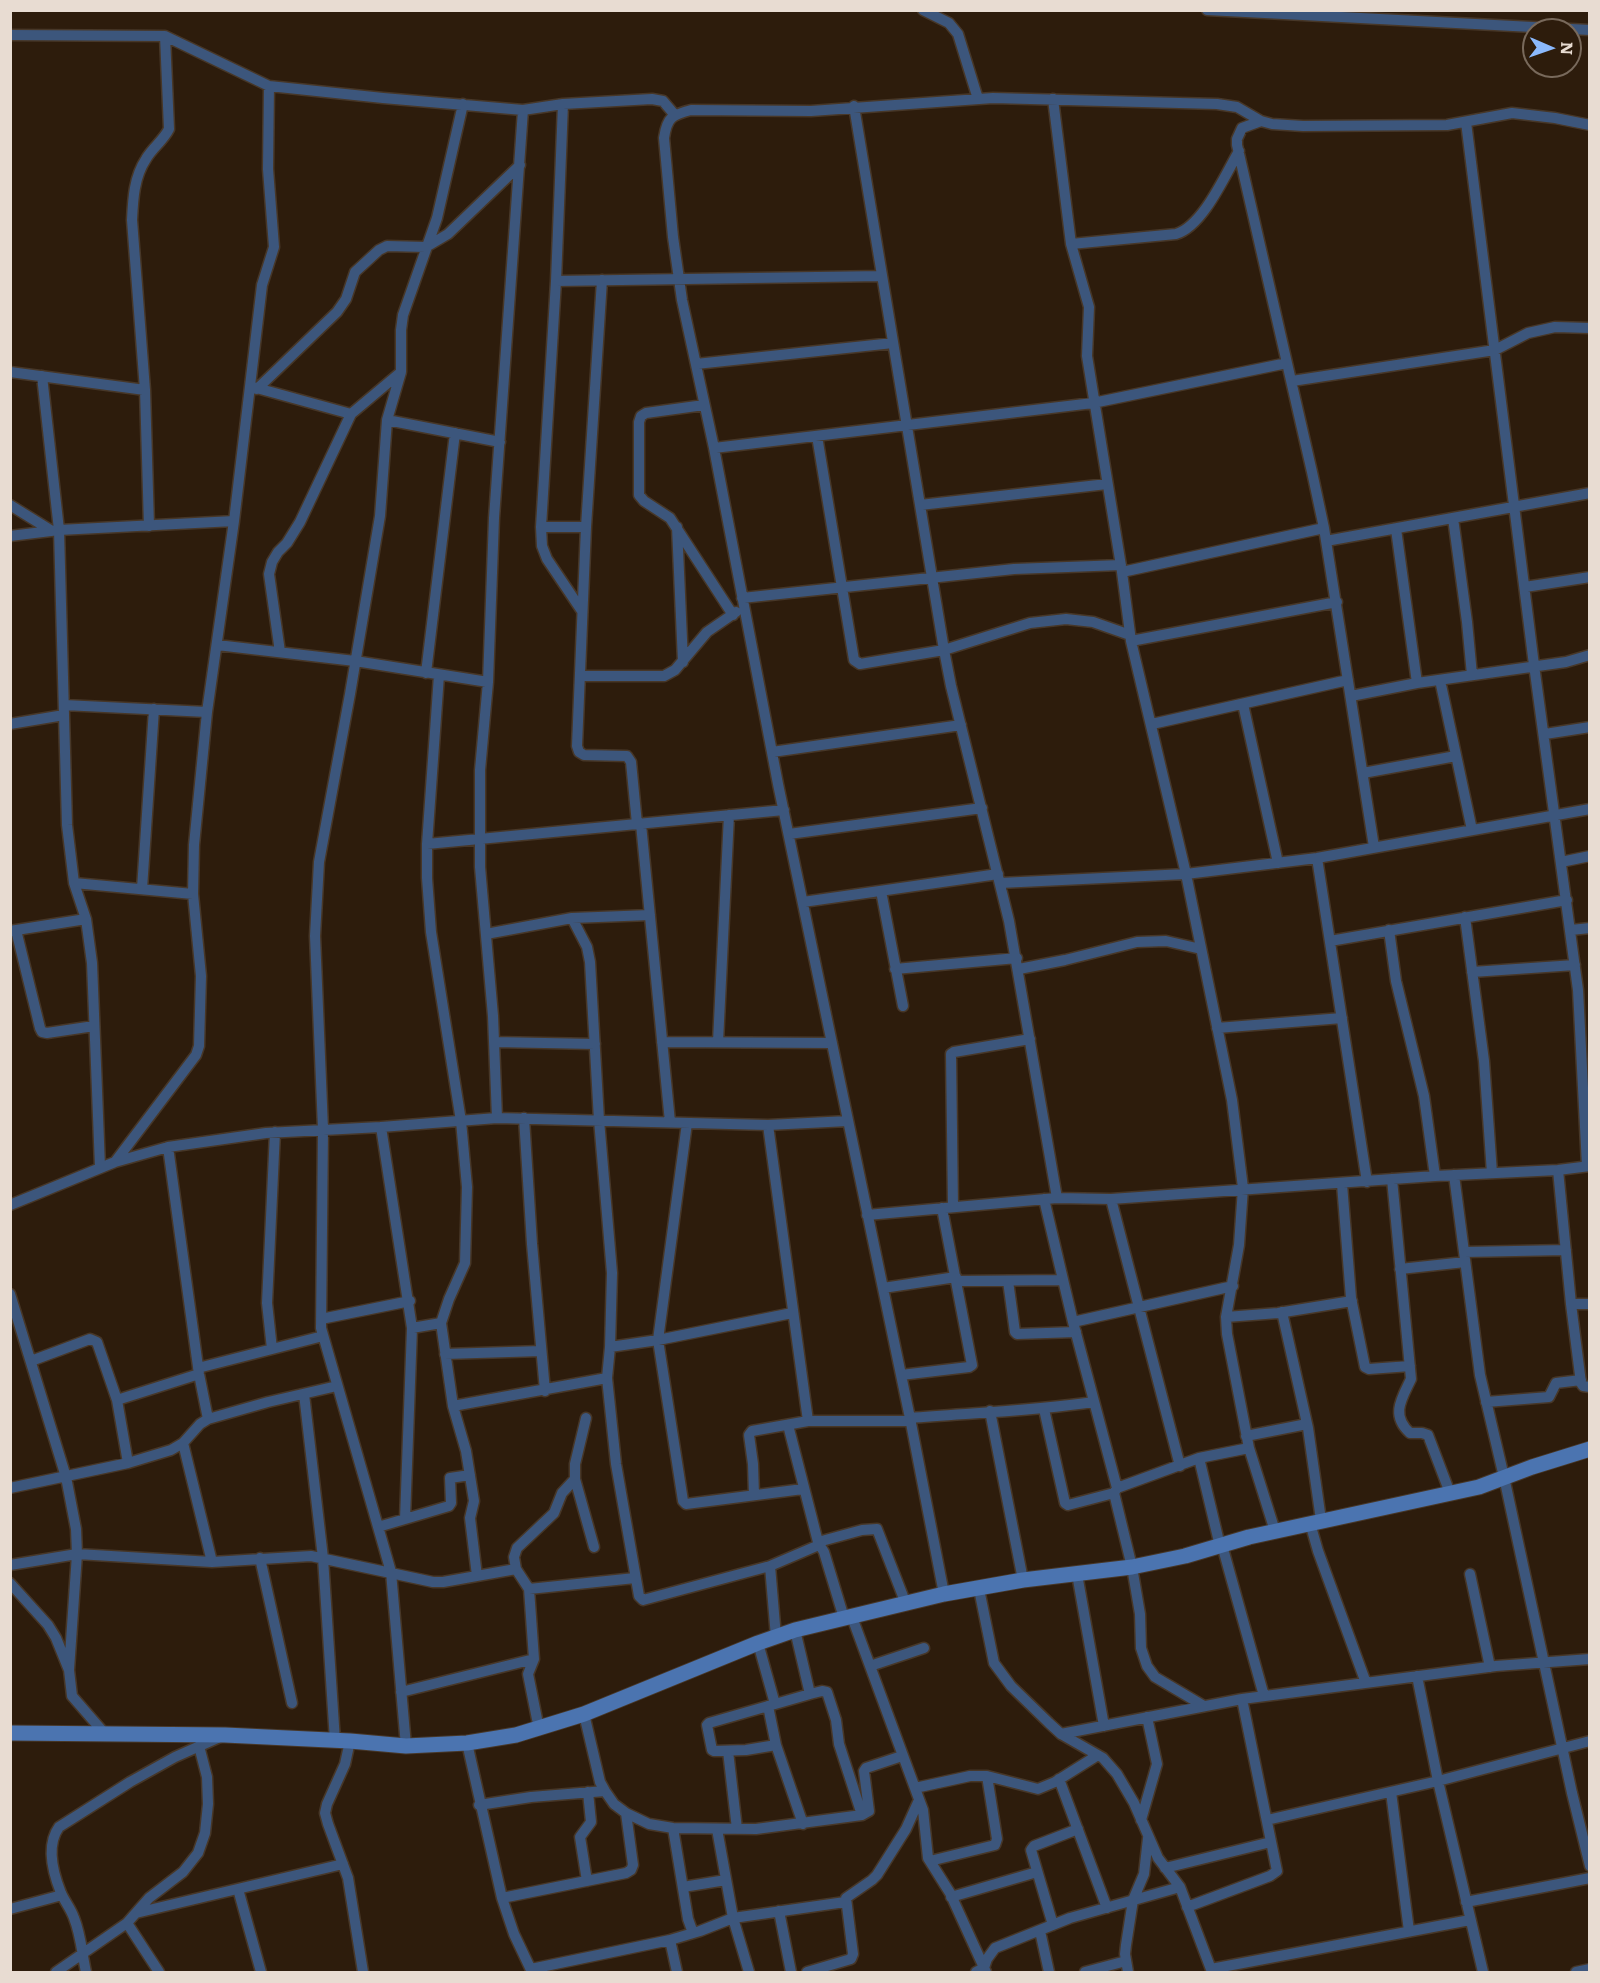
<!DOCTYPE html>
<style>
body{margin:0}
#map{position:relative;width:1600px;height:1983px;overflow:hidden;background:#2d1c0c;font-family:Literata,serif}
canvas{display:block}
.frame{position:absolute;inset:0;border:12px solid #e8dcd2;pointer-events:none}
.north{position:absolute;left:1522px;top:18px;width:60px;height:60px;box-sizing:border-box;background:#2d1c0c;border:2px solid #78695b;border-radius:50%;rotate:92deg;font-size:16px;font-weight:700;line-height:24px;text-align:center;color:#e8dcd2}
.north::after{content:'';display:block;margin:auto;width:21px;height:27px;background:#8bb9fc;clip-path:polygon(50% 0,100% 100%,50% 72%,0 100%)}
</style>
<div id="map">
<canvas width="1600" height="1983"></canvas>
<div class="frame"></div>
<div class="north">N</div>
</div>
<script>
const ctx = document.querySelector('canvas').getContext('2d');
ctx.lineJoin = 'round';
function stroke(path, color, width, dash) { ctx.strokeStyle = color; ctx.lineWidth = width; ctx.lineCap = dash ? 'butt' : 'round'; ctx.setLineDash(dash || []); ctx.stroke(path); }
const street = new Path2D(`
 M923,10L949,23L958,34L978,99
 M1207,10L1590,30
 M10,35L165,36L269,86L383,98L523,110L563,104L652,99L663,101L674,114
 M1053,99L1071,244L1089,307L1087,356L1122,572L1131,641L1186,874L1232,1100L1243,1188L1239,1245L1226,1317L1227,1334L1249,1448L1275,1531
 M563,104L556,281L541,527L542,546L547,559L582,611
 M854,106L944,650L951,686L1009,921L1057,1198
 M1261,121L1242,128L1237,139V145L1312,472L1324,528L1374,847
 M1466,122L1534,665L1578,990L1587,1166
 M1071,244L1176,234C1203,226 1225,175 1239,151
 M602,280L586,527L577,746L579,752L584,755L627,756L631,762L637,824
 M556,281L882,276
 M696,364L893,343
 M10,372L145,390
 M401,372L387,420L380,516L350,694L319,862L315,936L323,1129L321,1328L391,1572L406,1746
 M42,376L59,530L67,825L74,883L86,919L92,963L100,1167
 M1292,381L1495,350L1528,333L1555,327L1590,328
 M253,387L351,414
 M257,389L337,312L346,299L355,272L379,250L387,246L426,247L448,234L520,165
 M704,405L646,413L641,416L639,422V495L644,501L670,518L733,615
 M387,420L500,442
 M817,436L854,660L860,664L944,650L1030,623L1066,619L1093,622L1130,635
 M714,448L1093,403L1287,363
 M10,505L52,531
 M920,505L1107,484
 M1453,518L1467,622L1472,675
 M149,526L145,390L132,220C133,199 134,177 146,159C152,148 163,141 169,129L165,36
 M541,527H586
 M677,527L683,662
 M1396,529L1417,683
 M10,536L59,530L234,521
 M1326,541L1590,493
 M1122,572L1324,528
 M1525,587L1590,577
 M742,598L1014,569L1121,565
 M1131,641L1337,602
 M217,645L355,661L488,682
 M280,652L269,574L272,562L278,552L287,543L300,522L351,414L401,372V330L403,315L437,218L463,104
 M426,673L455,433
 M439,675L427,844V878L431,932L461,1121L467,1187L465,1263L449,1299L441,1323L453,1406L466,1451L474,1501L470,1518L477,1576
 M580,676H664L675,670L707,632L736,612
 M1440,680L1472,830
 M1351,696L1417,683L1566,662L1590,655
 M1243,704L1278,863
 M64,705L207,712
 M10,724L64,715
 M1152,724L1348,680
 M1545,734L1590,727
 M772,752L961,725
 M1363,773L1456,756
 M641,824L670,1122
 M789,834L982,808
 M427,844L784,810
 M1317,858L1367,1182
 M1561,862L1590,856
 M74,883L193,894
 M1000,883L1186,874L1317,858L1590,809
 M142,889L154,709
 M881,891L903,1006
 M803,902L998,874
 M1465,917L1484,1061L1492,1173
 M572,918L587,947L590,962L599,1120L612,1273L610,1347L607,1378L616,1464L639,1596L643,1600L770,1566L819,1545
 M16,930L40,1028L42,1032L47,1033L94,1026
 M1389,930L1396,981L1424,1096L1435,1176
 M1571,930L1590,928
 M10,931L86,919
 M486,934L572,918L650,915
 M1330,941L1567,900
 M895,969L1017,958
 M1019,969L1065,960L1137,942L1166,941L1201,949
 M1472,972L1575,965
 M1217,1028L1342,1018
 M494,1042L595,1044
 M662,1042L832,1043
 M718,1042L729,815
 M497,1118L493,1016L480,867V770L488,682L494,518L523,110
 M524,1118L532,1244L545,1391
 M687,1123L658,1340L683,1501L686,1504L803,1489
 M768,1125L808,1421
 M381,1127L412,1328L441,1323
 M168,1147L199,1374L208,1419
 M115,1162L196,1055L199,1046L201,976L193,894L194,845L207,712L234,521L262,285L274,247L268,169L269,86
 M1558,1170L1571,1304L1581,1383L1583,1386L1590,1387
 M1454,1175L1480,1375L1504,1477L1572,1793L1590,1866
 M1392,1179L1411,1379C1402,1398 1390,1415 1410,1433H1422L1428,1435L1450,1493
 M1342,1184L1351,1298L1365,1367L1369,1369L1410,1366
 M1044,1199L1073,1322L1117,1488L1114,1493L1132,1567L1140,1614L1141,1648L1147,1666L1155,1677L1204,1706
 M1111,1199L1180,1466
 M10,1205L115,1162L168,1147L266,1133L381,1127L497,1118L768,1125L848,1121
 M953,1207L951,1054L954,1052L1030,1039
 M867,1215L1057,1198L1111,1199L1435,1176L1558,1170L1590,1166
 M1464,1252L1566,1250
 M1400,1269L1465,1262
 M957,1281L1063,1280
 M1008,1281L1015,1332L1017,1334L1076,1332
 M883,1288L956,1277
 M10,1294L66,1477L76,1529L77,1554L69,1670
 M1571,1304H1590
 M1282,1312L1308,1428L1321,1520
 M1226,1317L1278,1313L1352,1301
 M321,1319L410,1301
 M1073,1322L1233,1286
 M610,1347L658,1340L792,1313
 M272,1349L267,1303L275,1132
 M445,1354L541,1351
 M31,1361L90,1339L97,1342L117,1400L128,1463
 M198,1368L323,1336
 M901,1375L969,1367L972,1365L942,1208
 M304,1394L323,1558L335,1741
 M117,1400L199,1374
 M1486,1402L1549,1397L1556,1383L1581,1380
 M453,1406L607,1378
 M1044,1409L1065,1503L1068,1505L1114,1493
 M990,1411L1023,1580
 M586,1418L575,1464V1479L594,1547
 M910,1418C971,1413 1033,1411 1094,1402
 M788,1425L818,1542L824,1552L844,1618
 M1246,1436L1307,1424
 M183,1443L212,1562
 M1199,1458L1220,1546
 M10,1488L128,1463L171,1450L183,1443L200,1424L208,1419L268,1402L337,1386
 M1117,1488L1199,1458L1249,1448
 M754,1495L753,1464L749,1435L752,1431L808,1421H910
 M405,1519L412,1328
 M1310,1523L1318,1551L1366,1683
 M378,1527L449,1506L451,1503L450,1478L470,1475
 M818,1542L862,1530L877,1529L906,1604
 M1222,1545L1264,1696
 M260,1558L292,1703
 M10,1565L77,1554L212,1562L311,1556L433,1582H443L516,1569L529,1589L635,1578
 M770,1566L776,1637
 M516,1569L514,1557L517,1548L554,1513L562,1493L575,1479
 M1077,1574L1104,1726
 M1470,1574L1490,1667
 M10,1583L48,1625L56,1638L69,1670L72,1696L105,1734
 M529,1589L534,1659L528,1674L539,1729
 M979,1589L994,1663L1011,1686L1049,1723L1061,1734L1103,1758L1117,1774L1134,1803L1158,1858L1180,1887L1212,1972
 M944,1594L910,1418L778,784L714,448L682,300L673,237L664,138C667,117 672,115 691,110L811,111L993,98L1217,104L1237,107L1261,121L1272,124L1303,126L1447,125L1512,113L1555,118L1590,125
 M852,1617L923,1810L928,1858L950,1893L986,1972
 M795,1630L810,1694
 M758,1643L775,1704
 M870,1666L924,1648
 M1417,1676L1438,1781L1483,1972
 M401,1692L534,1659
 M768,1706L776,1745L803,1824
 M584,1714L600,1782L605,1791L614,1804L626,1813L649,1824L673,1828L756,1829L862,1815L869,1811L864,1771L866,1768L902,1756
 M1061,1734L1242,1699L1496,1666L1590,1659
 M350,1741L345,1764L327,1804L325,1813L328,1824L348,1878L363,1972
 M467,1743L502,1898L514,1934L532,1972
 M776,1745L746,1750L714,1751L712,1750L707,1725L709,1723L810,1694L822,1691L827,1692L836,1720L839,1744L862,1815
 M728,1751L737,1829
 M1059,1779L1107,1908
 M915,1788L970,1776H987L1038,1789L1055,1782L1098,1755
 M1391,1792L1409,1931
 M479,1805L531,1797L605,1791
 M1141,1820L1157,1764L1147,1717
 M1267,1820L1438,1781L1590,1741
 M673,1828L688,1919L693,1933
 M717,1829L733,1918L749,1972
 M930,1861L995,1845L997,1839L987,1776
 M1165,1868L1271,1842
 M587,1881L580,1837L591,1822L588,1792
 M683,1887L726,1880
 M238,1889L261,1972
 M951,1897L1037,1872
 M502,1898L626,1873L631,1870L633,1865L626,1813
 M1466,1902L1590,1878
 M1187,1907L1270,1876L1277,1871L1242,1699
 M10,1909L62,1895
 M779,1911L791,1972
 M136,1913L343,1864
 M127,1923L159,1972
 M1053,1925L1031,1850L1034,1846L1078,1829
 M1040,1931L1049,1972
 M670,1940L677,1972
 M531,1969L670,1940L700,1931L733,1918L845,1902
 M1211,1969L1470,1920
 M56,1972L127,1923L149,1898L183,1872L198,1853L205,1833L208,1804L207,1777L199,1746
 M86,1972C82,1954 81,1935 74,1918C71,1909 65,1902 61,1893C53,1873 46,1845 59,1827L130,1782L175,1757L220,1737
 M807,1972L851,1959L853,1954L846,1898L872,1880L877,1875L906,1829L919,1800
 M976,1972L984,1968L987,1959L995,1948L1070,1918L1180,1887
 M1085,1972L1126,1961
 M1128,1972L1125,1954L1126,1945L1133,1900L1144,1874L1148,1838
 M1576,1972L1590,1969`);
const secondary = new Path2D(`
 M10,1733L225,1735L350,1741L406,1746L467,1743L516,1735L584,1714L758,1643L795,1630L944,1594L1023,1580L1132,1567L1185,1556L1249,1537L1479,1487L1532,1467L1590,1449`);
stroke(street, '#473728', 13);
stroke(secondary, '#473728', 17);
stroke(street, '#3c567c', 10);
stroke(secondary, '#4b74b0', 15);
</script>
